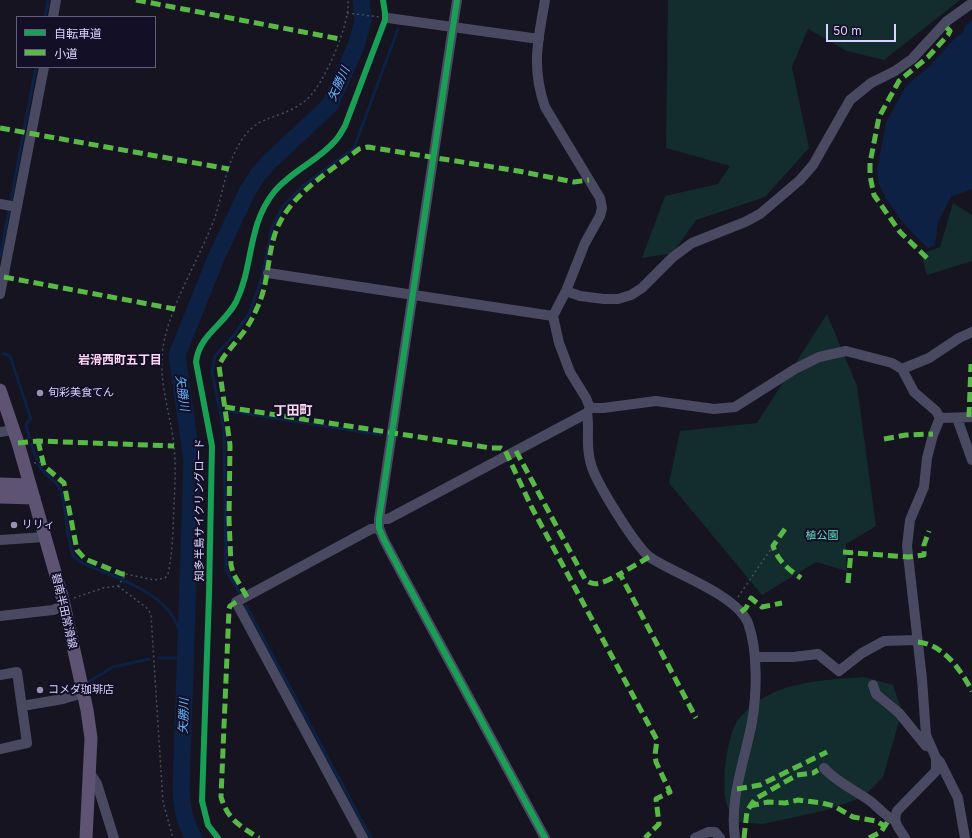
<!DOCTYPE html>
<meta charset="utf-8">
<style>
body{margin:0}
#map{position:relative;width:972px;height:838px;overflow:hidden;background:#161421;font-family:Inter,"Noto Sans JP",sans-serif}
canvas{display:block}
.legend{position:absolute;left:16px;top:16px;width:140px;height:52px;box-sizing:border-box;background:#130f26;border:1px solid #625e7d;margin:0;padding:5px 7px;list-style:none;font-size:12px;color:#d9d4ff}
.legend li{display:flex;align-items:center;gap:8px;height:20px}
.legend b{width:20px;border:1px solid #625e7d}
.scale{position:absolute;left:826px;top:24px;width:70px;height:18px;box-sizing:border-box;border:2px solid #d9d4ff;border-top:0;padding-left:5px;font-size:12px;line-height:14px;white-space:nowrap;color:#d9d4ff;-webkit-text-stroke:3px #130f26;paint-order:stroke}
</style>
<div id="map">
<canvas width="972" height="838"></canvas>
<ul class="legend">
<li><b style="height:5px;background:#1a9f57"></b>自転車道</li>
<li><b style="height:5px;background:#58b947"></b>小道</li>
</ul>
<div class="scale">50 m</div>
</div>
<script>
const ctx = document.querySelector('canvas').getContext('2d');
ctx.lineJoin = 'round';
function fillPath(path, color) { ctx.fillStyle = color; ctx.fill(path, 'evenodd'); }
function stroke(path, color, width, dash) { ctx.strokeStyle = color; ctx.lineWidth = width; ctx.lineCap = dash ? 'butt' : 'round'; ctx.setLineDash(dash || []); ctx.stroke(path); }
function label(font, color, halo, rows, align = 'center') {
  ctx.font = font + ' Inter,"Noto Sans JP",sans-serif'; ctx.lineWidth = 4; ctx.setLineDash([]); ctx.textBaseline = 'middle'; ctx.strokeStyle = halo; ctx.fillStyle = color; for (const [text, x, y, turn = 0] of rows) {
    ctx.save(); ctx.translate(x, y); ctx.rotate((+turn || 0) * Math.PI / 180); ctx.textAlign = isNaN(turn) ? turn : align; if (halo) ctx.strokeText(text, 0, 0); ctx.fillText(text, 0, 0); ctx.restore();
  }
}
fillPath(new Path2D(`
 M668,0H960L884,60L847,51L808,29L792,67L809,148L765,197L696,220L673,253L642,258L665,196L718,184L730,166L666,148Z
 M953,203L972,215V261L927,275L921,254L940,247Z
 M827,314L857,386L876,526L846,544L847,571L816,562L762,595L669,483L680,431L757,423Z
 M864,677L893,685L902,711L883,777L863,797L827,810L763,824L737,822C722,804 724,790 725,768C727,753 729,735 737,721C739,718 743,715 745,712C776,681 823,680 864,677Z`), '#132c2d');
fillPath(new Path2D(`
 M972,20V189L951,197L938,222L935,245L928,248L905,225L885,197L879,184L877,171L886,122L906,86L929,67L956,37L962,34L965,26Z`), '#0d2144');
stroke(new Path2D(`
 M45,17L48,0
 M24,130L36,67
 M11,201L23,135
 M0,257L9,210
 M4,354L10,356L31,419L26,424L29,437
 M229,411L381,435
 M31,444L37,460
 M39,465C43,476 57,479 61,491C67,512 66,535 73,556L82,563C109,575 149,587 168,610C178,622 182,637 186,652
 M239,592L226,570L224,431L212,372L215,356L233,336L249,314L262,278L272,228L283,206L303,186L354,148L398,29
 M246,606L371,838
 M159,658H186
 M88,682L113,667L149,659`), '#0d2144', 3);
stroke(new Path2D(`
 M194,838C184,823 182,806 181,789L192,461L177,355L216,258L247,192L257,176L268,163L330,105L356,46L363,21L361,0`), '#0d2144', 17);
stroke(new Path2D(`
 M347,13L379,17
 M34,463L42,462
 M118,586L148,609L151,615L163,802L173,838
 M738,597L773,546
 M74,598L103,588L118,586L126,574L154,580L165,578L168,574C173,551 173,527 174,504C175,485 176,465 174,446C171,417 160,387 162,357C164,314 200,259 215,217C222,196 225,172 235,152C255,110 275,124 305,101C323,88 351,22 348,0`), '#44505f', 1.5, [2, 3]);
stroke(new Path2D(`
 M457,0L379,519V528L384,540L401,572L545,838
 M53,17L56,0
 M388,18L539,39
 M0,204L17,207
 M268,273L553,316
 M566,291L580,296L604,299H618L631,295L642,288L673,257L692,243L745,222L760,214L800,180L813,165L850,100L871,83L895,71L912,59L947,21L972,3
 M0,294L44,67
 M902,369L929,358L959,338L972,332
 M590,408H603L656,401L714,409L735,407L795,369L819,357L846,351L892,363L902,369L914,392L936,411L940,418
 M587,413C590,430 585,447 591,464C595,481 637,549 651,558C675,574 737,595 748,623C758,650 757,693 752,722C745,760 729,799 735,838
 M940,418L972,417
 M957,418L972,460
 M0,432L14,430
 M379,519H388L587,413L590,408L586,398L570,372L559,343L553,316L566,291L585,243L600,216L602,208L600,198L545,107C531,66 538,41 545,0
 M0,540L45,537
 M0,616L53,610L63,606
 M755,657H793L818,654L839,671L862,653L884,641L917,640
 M0,675L17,672L27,743L0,749
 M873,685L876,694L899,713L926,746L930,747
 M22,706L63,699L83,693
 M936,758L940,762L958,798L965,838
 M824,768C836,782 855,790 870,801C878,807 885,816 894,820
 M90,773L97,784L114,838
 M363,838L236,602L371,529L379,528
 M695,838L708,832H715L720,838
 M905,838C899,828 892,822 897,811L936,771V758L926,735L922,679L907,546L910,520L924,487L927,458L933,435L940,418`), '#4a4962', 10);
stroke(new Path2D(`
 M0,390L18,443L63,600L87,710L91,738L86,838
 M0,484L30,485
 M0,497L34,498`), '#5e5373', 13);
stroke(new Path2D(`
 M136,0L340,39
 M0,128L229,169
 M927,258L900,232L874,195L870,176V163L879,117L899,81L928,57L948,35L950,31L944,25
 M4,277L175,309
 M225,407L491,448H501L505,450L532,508L657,740L655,755L656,762L670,792L656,799L659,824L645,838
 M969,417L971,364
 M884,439L906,435L933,434
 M38,441L44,466L64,483L77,550L85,559L122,574H126
 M18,443L38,441L174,446
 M516,451L585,579C595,590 609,579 620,574
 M785,529L773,546C778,561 789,570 801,578
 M843,552L908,557L924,555V545L929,531
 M649,557L620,574L696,718
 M848,583L851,552
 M247,597L233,573L231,565L229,519L230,445L219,366C223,355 231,349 238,339C246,330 252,320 257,308C268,286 267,261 274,237C286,196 327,174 359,149L368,147L518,171L574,182L589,180
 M236,602L230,606L229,609L221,797C228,820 240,826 259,838
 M741,612L746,608L751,598L762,607L782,603
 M918,642C944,645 960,669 972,691
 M737,789L760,785L827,752
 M749,806L768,802L785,803L798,800L822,803L834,806L853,817L876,821L886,827
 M744,838L747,811L755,799L797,775L813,773L818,770
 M869,838L881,832L890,818`), '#58b947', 5, [10, 5]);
stroke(new Path2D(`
 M457,0L379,519V528L384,540L401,572L545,838
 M218,838L208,825L202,801L209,595L212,446L196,362C199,335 224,325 236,302C254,265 247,226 274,192C291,171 318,161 335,141C339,137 342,131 345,126L385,20V13L383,0`), '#1a9f57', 6);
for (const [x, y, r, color] of [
 [40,393,4,"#9591b1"],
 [14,525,4,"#9591b1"],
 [40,690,4,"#9591b1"]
]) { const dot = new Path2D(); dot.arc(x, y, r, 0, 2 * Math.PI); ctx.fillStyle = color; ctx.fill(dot); stroke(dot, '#130f26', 1.5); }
label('11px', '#d9d4ff', '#130f26', [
 ["旬彩美食てん",48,393],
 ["リリィ",22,525],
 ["コメダ珈琲店",48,690]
], 'left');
label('11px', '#d9d4ff', '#130f26', [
 ["知多半島サイクリングロード",200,510,-90],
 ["碧南半田常滑線",64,611,77]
]);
label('11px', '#5fe0c0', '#130f26', [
 ["植公園",822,536]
]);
label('italic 12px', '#62b6ff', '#130f26', [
 ["矢勝川",339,84,-66],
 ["矢勝川",182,393,82],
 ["矢勝川",184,716,-88]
]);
label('bold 12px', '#ffd6f0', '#130f26', [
 ["岩滑西町五丁目",120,360]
]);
label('bold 13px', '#ffd6f0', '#130f26', [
 ["丁田町",293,411]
]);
</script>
